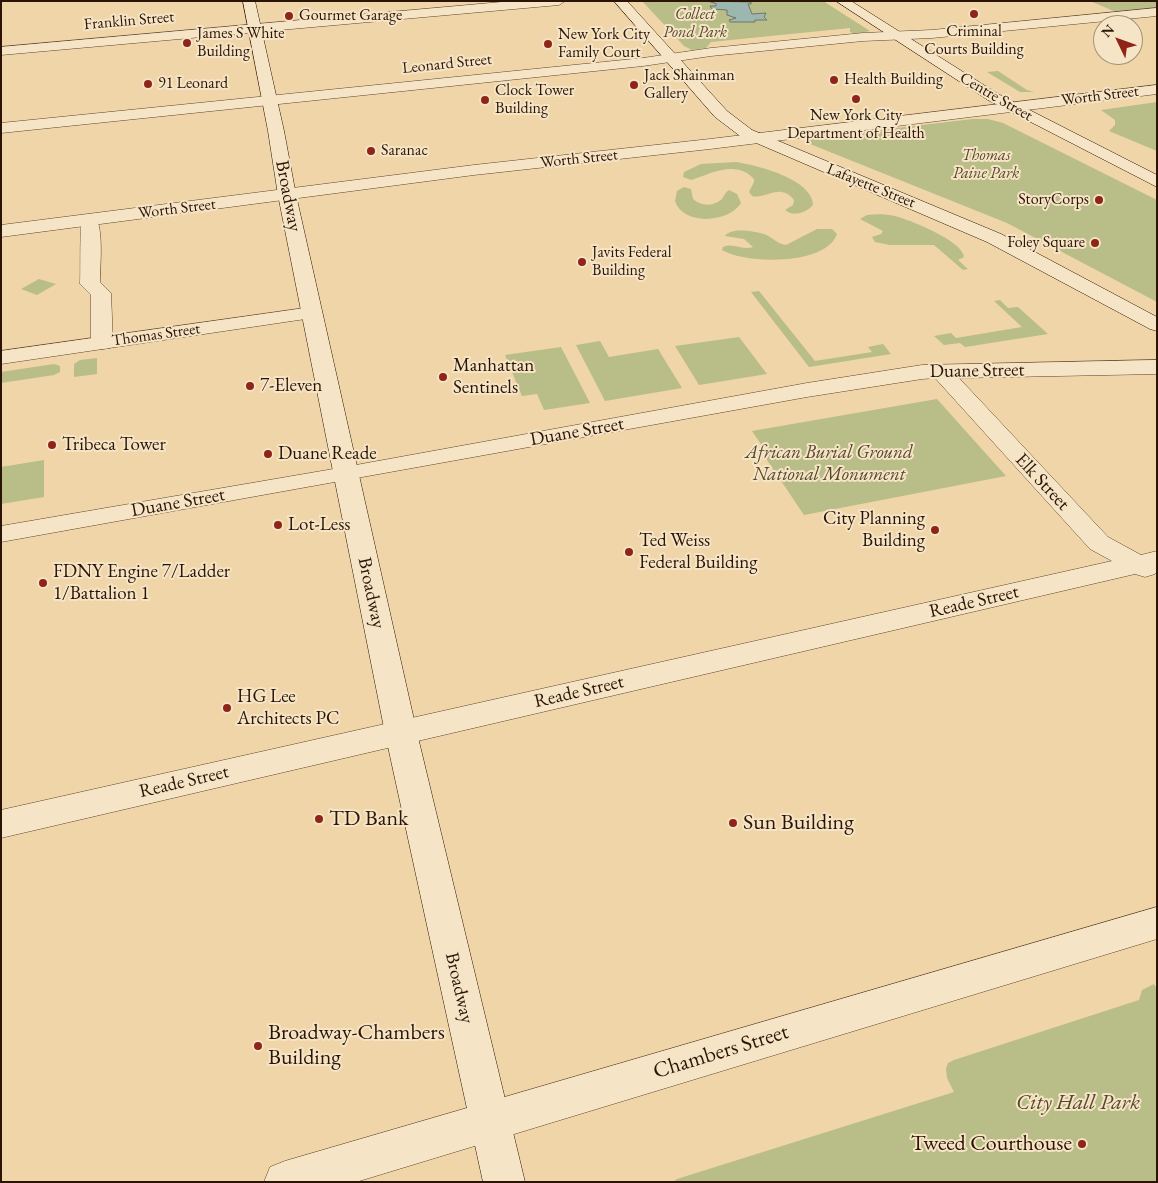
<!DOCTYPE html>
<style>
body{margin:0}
#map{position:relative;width:1158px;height:1183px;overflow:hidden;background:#efd5a7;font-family:"EB Garamond",serif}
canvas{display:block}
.frame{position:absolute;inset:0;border:2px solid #2c1404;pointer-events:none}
.north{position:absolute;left:1093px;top:15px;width:50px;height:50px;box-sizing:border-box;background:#f5e4c6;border:1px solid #a59178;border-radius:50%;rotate:312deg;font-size:14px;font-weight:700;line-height:20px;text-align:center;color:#2c1404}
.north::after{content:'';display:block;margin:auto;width:18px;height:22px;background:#8f2418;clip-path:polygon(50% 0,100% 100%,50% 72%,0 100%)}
</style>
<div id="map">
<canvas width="1158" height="1183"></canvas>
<div class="frame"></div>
<div class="north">N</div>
</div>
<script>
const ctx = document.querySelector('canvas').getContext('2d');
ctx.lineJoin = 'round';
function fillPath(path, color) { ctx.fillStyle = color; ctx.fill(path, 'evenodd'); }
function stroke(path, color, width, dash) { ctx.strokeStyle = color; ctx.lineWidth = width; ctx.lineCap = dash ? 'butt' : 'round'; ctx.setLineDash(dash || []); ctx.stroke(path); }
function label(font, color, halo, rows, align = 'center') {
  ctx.font = font + ' "EB Garamond",serif'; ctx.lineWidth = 4; ctx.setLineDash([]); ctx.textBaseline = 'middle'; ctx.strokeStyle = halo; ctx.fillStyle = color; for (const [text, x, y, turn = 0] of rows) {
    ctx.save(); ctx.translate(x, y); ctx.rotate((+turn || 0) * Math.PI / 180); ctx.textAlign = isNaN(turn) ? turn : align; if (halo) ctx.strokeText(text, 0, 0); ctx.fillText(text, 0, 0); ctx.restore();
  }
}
fillPath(new Path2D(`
 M642,1H823L870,31L856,34L850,32V28L711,42L706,48L692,50L684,46Z
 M1090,1H1157V8L1116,12Z
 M998,71L1027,90L1034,92H1020L987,72Z
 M1157,102V151L1109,131L1115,125V120L1101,110Z
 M973,119H988L1003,123L1157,200V302L1007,223L805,142L806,140L811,138Z
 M736,162C756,165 813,179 813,205C806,213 793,217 785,210L793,205L794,200C780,182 765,200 752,196L749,192L754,182V179C736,159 710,174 691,180L683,177L684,172L701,164Z
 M684,187L691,189L693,199C701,206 712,207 721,200C725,196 724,193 729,190L737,194L741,203C729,223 683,226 675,201L677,191Z
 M867,215C876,214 886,214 895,216C910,220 963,241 964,257L958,260L968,269L963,270L934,245H890L875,242L872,237L881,234L883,231L860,219Z
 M817,229H832L837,234C826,266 745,264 722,250L723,247C733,242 743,251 753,247L744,239L725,236C731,227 754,231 764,234C772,237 777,244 786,245Z
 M39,279L56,284L37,295L21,289Z
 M759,291L815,361L872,352L868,347L883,344L891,354L809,367L751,292Z
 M1000,300L1008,308L1018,307L1048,334L965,347L960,343L944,345L934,336L951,333L956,338L1022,327L994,301Z
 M739,337L767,374L699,385L675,346Z
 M600,341L609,357L658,349L682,388L605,401L576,345Z
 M561,347L590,403L544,410L537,394L522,396L505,355Z
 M97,358V374L74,377V364L80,360Z
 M54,364L60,366V372L54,375L1,383V372Z
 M937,399L1006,476L804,515L765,457L769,456L752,431Z
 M44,460V497L1,504V467Z
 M1154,984L1157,989V1182H673L677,1179L954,1092L947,1078L946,1069L948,1063L954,1060L1139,1000L1142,990Z`), '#b9bd87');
const water = new Path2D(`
 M708,1L751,2V4H748L752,14L766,13L764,17L767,20H755V22H730L729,20L736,18L727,15V10L712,9L710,6H716V4Z`);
fillPath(water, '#9cb7af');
stroke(water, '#6f766b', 1);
const pedestrian = new Path2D(`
 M89,215L95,216C104,229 100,266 100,282L111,293L113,343L110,348L102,349L94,348L91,343V295L80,284C81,273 79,221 83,216Z`);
const minor = new Path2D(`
 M513,1H565L559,5L1,55V47Z
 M1157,8V16L932,38L863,41L711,56L643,66L1,133V123L643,58L711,48L863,33L932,30Z
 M1157,85V94L710,149L474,175L1,237V225L474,165L710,139Z
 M312,307L319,309L322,313L319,317L1,364V351Z
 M1157,360V374L959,378L1108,537L1141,555L1157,551V571L1155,574L1145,577L1135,574L1,838V810L1112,561L1090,549L935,378L922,379L807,397L1,542V526L345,467L807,383L922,365Z
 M1157,907V939L356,1182H264L270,1167L285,1161Z`);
const secondary = new Path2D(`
 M243,1H255L284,131L296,195L417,733L525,1182H483L385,733L278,195L268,131Z
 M614,1H627L727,111L752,130L1001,234L1157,317V331L1150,329L987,242L740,136L715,117Z
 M836,1H851L998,94L1157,175V187L988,100Z`);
stroke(pedestrian, '#5d442d', 1);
stroke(minor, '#5d442d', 1);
stroke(secondary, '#2c1404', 1);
fillPath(pedestrian, '#f5e4c6');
fillPath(minor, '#f5e4c6');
fillPath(secondary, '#f5e4c6');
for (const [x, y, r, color] of [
 [974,14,5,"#8f2418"],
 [289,16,5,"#8f2418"],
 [187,43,5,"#8f2418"],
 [548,44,5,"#8f2418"],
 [834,80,5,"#8f2418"],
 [148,84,5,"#8f2418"],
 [634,85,5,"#8f2418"],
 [856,99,5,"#8f2418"],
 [485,100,5,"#8f2418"],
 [371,151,5,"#8f2418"],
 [1099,200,5,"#8f2418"],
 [1095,243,5,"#8f2418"],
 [582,262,5,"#8f2418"],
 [443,377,5,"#8f2418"],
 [250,386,5,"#8f2418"],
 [52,445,5,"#8f2418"],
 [268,454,5,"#8f2418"],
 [278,525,5,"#8f2418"],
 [935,530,5,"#8f2418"],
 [629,552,5,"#8f2418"],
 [43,583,5,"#8f2418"],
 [227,708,5,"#8f2418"],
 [319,819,5,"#8f2418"],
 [733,823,5,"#8f2418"],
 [258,1046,5,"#8f2418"],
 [1082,1144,5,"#8f2418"]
]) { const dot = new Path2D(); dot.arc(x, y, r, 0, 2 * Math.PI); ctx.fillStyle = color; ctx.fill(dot); stroke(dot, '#f5e4c6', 2); }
label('italic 16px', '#56472b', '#f5e4c6', [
 ["Collect",695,15],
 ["Pond Park",695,33],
 ["Thomas",986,156],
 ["Paine Park",986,174]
]);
label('16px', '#2c1404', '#f5e4c6', [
 ["Gourmet Garage",299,16],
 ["Criminal",974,32,"center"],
 ["Courts Building",974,50,"center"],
 ["James S White",197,34],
 ["Building",197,52],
 ["New York City",558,35],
 ["Family Court",558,53],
 ["Jack Shainman",644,76],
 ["Gallery",644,94],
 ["Health Building",844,80],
 ["91 Leonard",158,84],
 ["Clock Tower",495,91],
 ["Building",495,109],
 ["New York City",856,116,"center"],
 ["Department of Health",856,134,"center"],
 ["Saranac",381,151],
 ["StoryCorps",1089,200,"right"],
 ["Foley Square",1085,243,"right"],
 ["Javits Federal",592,253],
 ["Building",592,271]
], 'left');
label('16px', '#2c1404', '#f5e4c6', [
 ["Franklin Street",129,21,-5],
 ["Leonard Street",447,64,-6],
 ["Worth Street",1100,96,-7],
 ["Centre Street",996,97,30],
 ["Worth Street",579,159,-6],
 ["Lafayette Street",871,186,22],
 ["Worth Street",177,209,-7],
 ["Thomas Street",156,335,-8]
]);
label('19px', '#2c1404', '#f5e4c6', [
 ["Broadway",288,196,79],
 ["Duane Street",977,371,-1],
 ["Duane Street",577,432,-10],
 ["Elk Street",1042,482,47],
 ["Duane Street",178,503,-10],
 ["Broadway",371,593,78],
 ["Reade Street",974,602,-13],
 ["Reade Street",579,692,-13],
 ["Reade Street",184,782,-13],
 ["Broadway",459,988,77]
]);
label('19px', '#2c1404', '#f5e4c6', [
 ["Manhattan",453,366],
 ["Sentinels",453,388],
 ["7-Eleven",260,386],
 ["Tribeca Tower",62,445],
 ["Duane Reade",278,454],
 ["City Planning",925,519,"right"],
 ["Building",925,541,"right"],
 ["Lot-Less",288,525],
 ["Ted Weiss",639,541],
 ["Federal Building",639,563],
 ["FDNY Engine 7/Ladder",53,572],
 ["1/Battalion 1",53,594],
 ["HG Lee",237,697],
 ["Architects PC",237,719]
], 'left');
label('italic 19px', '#56472b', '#f5e4c6', [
 ["African Burial Ground",829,453],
 ["National Monument",829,475]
]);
label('22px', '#2c1404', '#f5e4c6', [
 ["TD Bank",329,819],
 ["Sun Building",743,823],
 ["Broadway-Chambers",268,1033],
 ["Building",268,1058],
 ["Tweed Courthouse",1072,1144,"right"]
], 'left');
label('22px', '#2c1404', '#f5e4c6', [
 ["Chambers Street",721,1052,-17]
]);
label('italic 22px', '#56472b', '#f5e4c6', [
 ["City Hall Park",1078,1103]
]);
</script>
